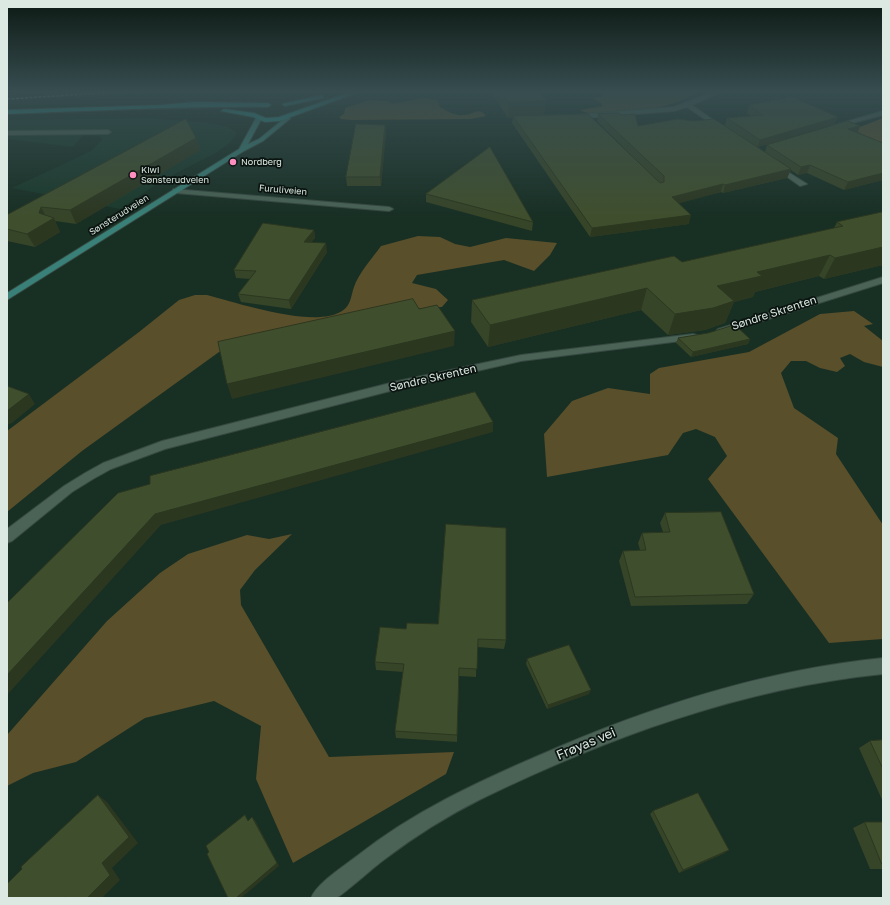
<!DOCTYPE html>
<meta charset="utf-8">
<style>
body{margin:0}
#map{position:relative;width:890px;height:905px;overflow:hidden;background:#182f24;font-family:"Golos Text",sans-serif}
canvas{display:block}
.frame{position:absolute;inset:0;border:8px solid #dbe9e2;pointer-events:none}
</style>
<div id="map">
<canvas width="890" height="905"></canvas>
<div class="frame"></div>
</div>
<script>
const ctx = document.querySelector('canvas').getContext('2d');
ctx.lineJoin = 'round';
function fillPath(path, color) { ctx.fillStyle = color; ctx.fill(path, 'evenodd'); }
function stroke(path, color, width, dash) { ctx.strokeStyle = color; ctx.lineWidth = width; ctx.lineCap = dash ? 'butt' : 'round'; ctx.setLineDash(dash || []); ctx.stroke(path); }
function label(font, color, halo, rows, align = 'center') {
  ctx.font = font + ' "Golos Text",sans-serif'; ctx.lineWidth = 3.5; ctx.setLineDash([]); ctx.textBaseline = 'middle'; ctx.strokeStyle = halo; ctx.fillStyle = color; for (const [text, x, y, turn = 0] of rows) {
    ctx.save(); ctx.translate(x, y); ctx.rotate((+turn || 0) * Math.PI / 180); ctx.textAlign = isNaN(turn) ? turn : align; if (halo) ctx.strokeText(text, 0, 0); ctx.fillText(text, 0, 0); ctx.restore();
  }
}
fillPath(new Path2D(`
 M32,92H170L7,101V94Z
 M146,118L209,123L228,127L237,133L230,143L214,154L161,181L120,209L12,188L91,151L102,140L101,137L97,135H83L73,147L7,139L8,120Z`), '#1a392b');
fillPath(new Path2D(`
 M605,92H698C667,111 630,112 595,114L584,112L580,110L603,106L600,102L593,99L594,97H602Z
 M423,98L437,100L440,107C447,111 455,116 464,115C474,115 478,106 486,116L471,119L351,120L341,119L339,117L344,114L345,108L370,100L387,101L393,104Z
 M883,118V147L852,130Z
 M418,236L440,237L455,244L470,247L506,238L557,243L550,255L534,271L504,260L417,275L412,283L436,289L448,300L442,307L412,309L237,345L219,352L82,451L7,512V431L139,332L179,300L195,295H207C238,303 315,329 342,311C351,306 351,295 354,287C358,274 373,257 381,246Z
 M854,311L873,324L864,326L883,341V367L864,362L850,354L840,358L845,366L837,372L820,368L806,361H791L781,373L794,408L838,438L836,454L883,525V639L829,643L708,479L727,456L715,437L696,429L683,433L668,455L547,477L544,434L572,401L608,388L650,394V374L659,368L749,352L820,314Z
 M292,534L255,570L240,590L241,605L329,757L454,752L446,774L293,863L256,779L261,726L214,701L145,718L76,762L33,773L7,786V735L107,621L160,573L188,554L247,535L269,539Z`), '#594f2a');
const street = new Path2D(`
 M713,92H721L692,105L723,127V129H719L687,107L674,111L574,119L571,117L574,115L674,107Z
 M883,111V115L834,128L831,126Z
 M7,131L108,130L111,132L108,134L7,135Z
 M773,165H777L807,184L800,186L773,167Z
 M173,189L389,207L393,209L389,211L176,193H173Z
 M883,277V283L724,333H718L716,331L718,329Z
 M693,334L697,335L698,337L697,339L521,361L398,389L165,449L111,469L93,479L72,492L12,541L7,543V529L64,486L85,473L103,463L162,441L398,381L521,355Z
 M883,658V674C742,688 607,738 481,799C447,816 415,836 385,859C376,865 342,896 336,898C329,900 318,898 311,898C317,883 344,866 357,856C413,812 475,783 540,755C649,707 763,670 883,658Z`);
const secondary = new Path2D(`
 M259,116L262,118L248,144L259,139L286,117L291,118L263,141L244,151L7,300V293L239,149L256,118Z`);
const primary = new Path2D(`
 M350,92H359L280,121L265,122L253,117L221,111L224,109L254,113L266,118L279,117Z
 M322,95L324,98L285,106L282,104Z
 M194,102L268,103L271,105L268,107C181,106 94,111 7,114V110L161,105Z`);
stroke(street, '#364940', 2);
stroke(secondary, '#364940', 2);
stroke(primary, '#364940', 2);
fillPath(street, '#4a6356');
fillPath(secondary, '#398178');
fillPath(primary, '#289e9a');
stroke(new Path2D(`
 M7,99L118,92`), '#bccbc4', 1.5, [3, 1.5]);
fillPath(new Path2D(`
 M491,92H538L546,100L544,115L647,171L597,121L598,114L622,115L638,126L725,125L727,118L751,116L747,113L749,105L838,117L834,124L758,147L765,152L767,145L858,132L883,143V180L844,190L807,173L798,175L791,170L787,178L723,193L721,192L679,203L689,224L590,237L512,123L513,118H508Z
 M385,125L386,133L381,186H347L346,177Z
 M196,138L200,150L76,224L55,221L60,232L35,247L7,241V215Z
 M426,194L533,222L532,231L426,202Z
 M883,212V265L824,279L819,276L755,292L753,297L734,302L725,323L705,330L668,335L641,310L488,347L471,322L472,300L682,262L834,228L837,222Z
 M314,230L315,238L311,242L327,252L291,309L241,302L238,294L250,279L236,278L234,270Z
 M678,338L750,339L748,344L691,357L676,343Z
 M665,513L754,594L747,604L631,606L619,561L623,551L640,550L638,543L642,533L663,532L660,523Z
 M380,627L506,640L504,649L477,647L476,677L459,676L457,742L396,738L395,731L403,672L376,670L375,662Z
 M527,659L589,694L547,709L526,664Z
 M883,740V802L859,748L870,741Z
 M653,811L725,853L679,873L650,814Z
 M865,822H883V869H870L853,828Z`), '#364427');
fillPath(new Path2D(`
 M546,100L544,115L513,116V118H508L509,103Z
 M838,117L834,124L757,147L760,140Z
 M385,125L386,133L381,186L380,177Z
 M860,126L857,134L848,129Z
 M196,138L200,150L76,224L70,210Z
 M810,165L807,173L798,175L801,167Z
 M791,169L787,178L723,193L725,185Z
 M883,173V180L844,190L848,182Z
 M723,184L721,192L669,206L672,197Z
 M41,207L48,220L54,218L60,232L35,247L27,234L39,213Z
 M691,215L689,224L590,237L592,228Z
 M314,230L315,238L305,250L304,242Z
 M326,243L327,252L291,309L289,300Z
 M883,247V265L824,279L835,258Z
 M830,255L819,276L755,292L753,297L734,302L725,323L705,330L668,335L675,314L717,286L757,272Z
 M647,288L641,310L488,347L490,325Z
 M455,331L454,346L232,399L227,384Z
 M750,339L748,344L691,357L693,352Z
 M29,394L35,404L12,423L7,425V411Z
 M493,422V432L161,525L7,695V675L155,514Z
 M591,690L589,694L547,709L548,705Z
 M98,795L107,802L138,843L112,868L120,880L102,898H87L102,863Z
 M252,817L255,820L279,866L241,898H236Z
 M729,850L725,853L679,873L683,870Z`), '#2c3720');
const building = new Path2D(`
 M502,92H538L546,100L509,103Z
 M792,97L838,117L760,140L727,118L763,115L749,105Z
 M619,113L622,115L635,114L638,126L677,119L694,121L714,119L791,169L725,185L723,184L672,197L691,215L592,228L513,116L588,114L660,183L664,182V176L598,114Z
 M186,119L196,138L70,210L41,207L39,213L54,218L27,234L7,229V215Z
 M848,121L860,126L848,129L883,143V173L848,182L810,165L801,167L767,145Z
 M356,124L385,125L380,177H346Z
 M490,147L533,222L426,194Z
 M883,212V247L835,258L830,255L757,272L762,276L717,286L734,301L713,308L675,314L647,288L490,325L472,300L674,256L682,262L843,226L837,222Z
 M263,223L314,230L304,242L326,243L289,300L238,294L256,271L234,270Z
 M413,299L419,309L437,305L455,331L227,384L218,342Z
 M735,325L750,339L693,352L678,338L708,333Z
 M7,386L29,394L7,411Z
 M475,392L493,422L155,514L7,675V603L118,493L150,484V476Z
 M721,512L754,594L635,597L623,551L646,550L642,533L670,532L665,513Z
 M446,524L506,528V640L478,639L477,669L459,668L457,735L395,731L404,664L375,662L380,627L406,629L407,623L438,624Z
 M569,645L591,690L548,705L527,659Z
 M883,740V769L870,741Z
 M698,793L729,850L683,870L653,811Z
 M98,795L129,837L102,863L110,875L87,898H67L66,897L64,898H7V884L22,869L21,867Z
 M245,815L248,821L252,817L277,863L236,898H228L207,854L209,852L206,846Z
 M865,822H883V864H882Z`);
fillPath(building, '#3f4f2d');
stroke(building, '#2c3720', 1);
const sky = ctx.createLinearGradient(0, 0, 0, 219);
sky.addColorStop(0, '#0d1a14');
sky.addColorStop(0.42, '#374d50');
sky.addColorStop(1, '#374d5000');
ctx.fillStyle = sky;
ctx.fillRect(0, 0, 890, 219);
for (const [x, y, r, color] of [
 [233,162,4,"#fd8ebf"],
 [133,175,4,"#fd8ebf"]
]) { const dot = new Path2D(); dot.arc(x, y, r, 0, 2 * Math.PI); ctx.fillStyle = color; ctx.fill(dot); stroke(dot, '#0b1410', 1.5); }
label('9px', '#dbe9e2', '#0b1410', [
 ["Nordberg",241,162],
 ["Kiwi",141,170],
 ["Sønsterudveien",141,180]
], 'left');
label('9px', '#dbe9e2', '#0b1410', [
 ["Furuliveien",283,190,5],
 ["Sønsterudveien",119,215,-32]
]);
label('11px', '#dbe9e2', '#0b1410', [
 ["Søndre Skrenten",774,313,-18],
 ["Søndre Skrenten",433,378,-13]
]);
label('13px', '#dbe9e2', '#0b1410', [
 ["Frøyas vei",586,744,-23]
]);
</script>
